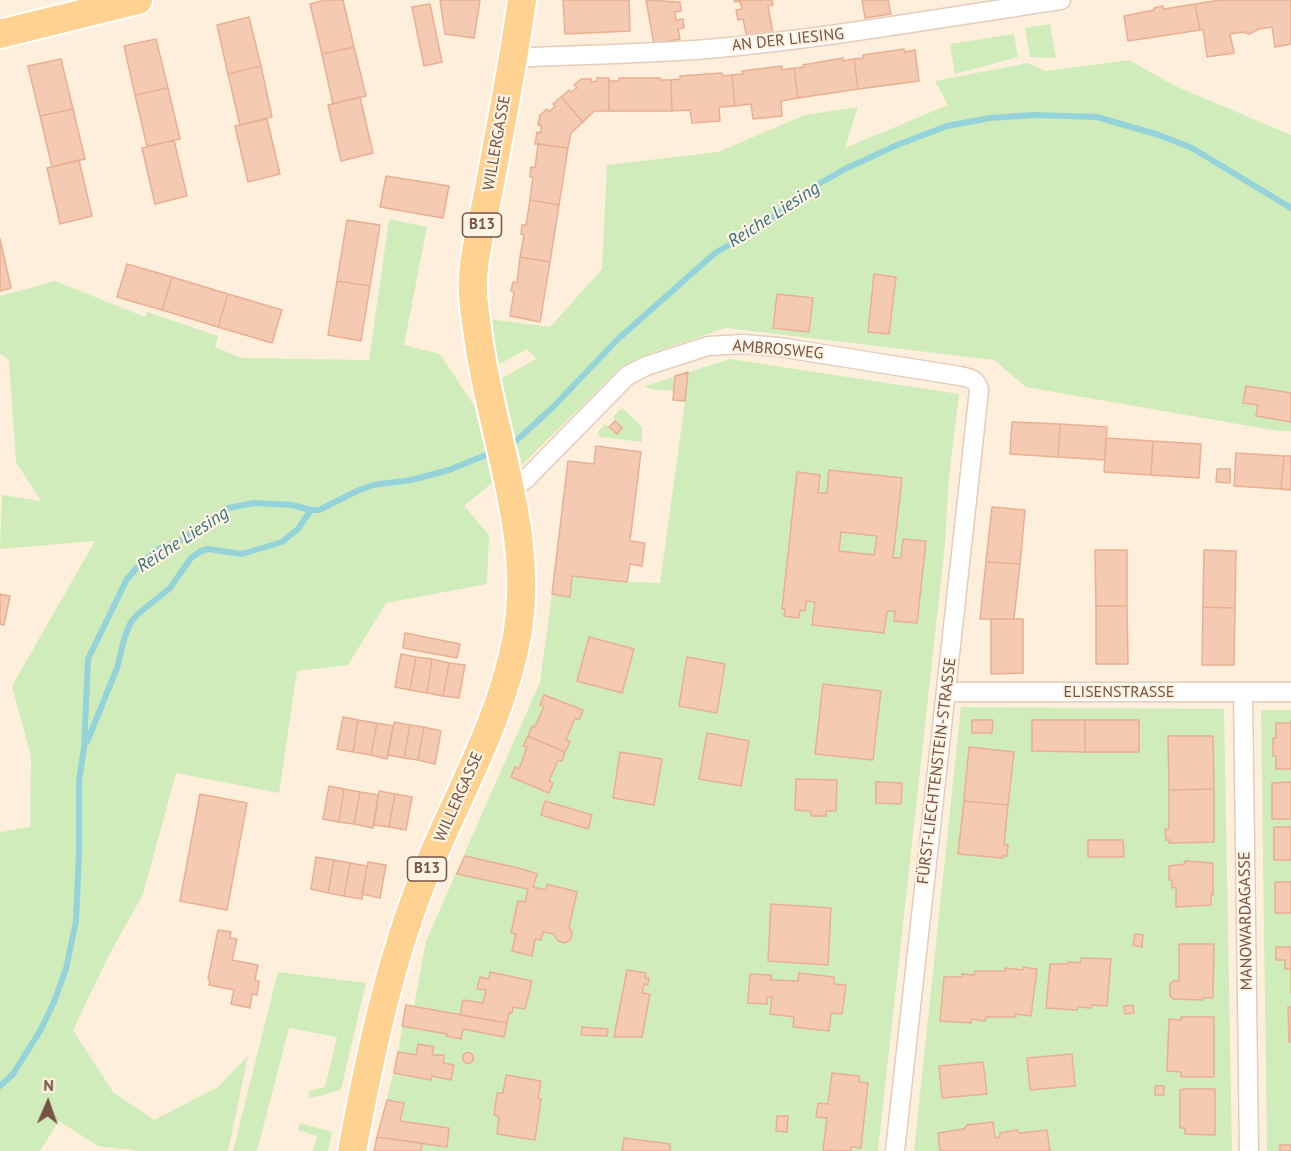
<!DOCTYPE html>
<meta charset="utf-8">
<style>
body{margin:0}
#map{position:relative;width:1291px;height:1151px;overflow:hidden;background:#feefdc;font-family:"PT Sans",sans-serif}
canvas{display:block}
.north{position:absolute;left:18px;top:1073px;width:60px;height:60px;-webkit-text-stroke:4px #fff3e4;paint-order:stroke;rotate:2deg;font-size:16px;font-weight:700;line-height:24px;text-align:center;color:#745344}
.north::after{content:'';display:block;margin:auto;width:21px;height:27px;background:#745344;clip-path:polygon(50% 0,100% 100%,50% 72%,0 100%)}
</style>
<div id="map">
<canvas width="1291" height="1151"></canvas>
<div class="north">N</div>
</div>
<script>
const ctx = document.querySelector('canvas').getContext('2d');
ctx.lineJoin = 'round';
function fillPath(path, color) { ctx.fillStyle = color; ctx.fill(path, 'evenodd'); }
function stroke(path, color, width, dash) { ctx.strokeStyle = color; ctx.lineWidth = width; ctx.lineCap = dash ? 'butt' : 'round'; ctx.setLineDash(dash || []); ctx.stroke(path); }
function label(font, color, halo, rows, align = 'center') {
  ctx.font = font + ' "PT Sans",sans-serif'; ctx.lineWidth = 4.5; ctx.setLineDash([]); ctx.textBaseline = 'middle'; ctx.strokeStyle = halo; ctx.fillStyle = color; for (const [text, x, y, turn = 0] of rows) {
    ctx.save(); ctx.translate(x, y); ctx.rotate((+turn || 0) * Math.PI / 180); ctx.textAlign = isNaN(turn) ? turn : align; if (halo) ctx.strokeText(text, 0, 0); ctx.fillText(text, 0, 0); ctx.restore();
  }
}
fillPath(new Path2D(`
 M1050,24L1056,58L1030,57L1025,28Z
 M1014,34L1018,57L955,74L950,44Z
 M1129,60L1175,86L1291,135V431H1278L1026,387L994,360L726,328L651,353L621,367L522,465L501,379L536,359L527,349L498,365L489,319L550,327L602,269L607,165L718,152L805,115L858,107L845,148L948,105L935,81L1028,63L1046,71Z
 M389,219L427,227L404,345L440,354L475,407L492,483L464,506L489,535L487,584L386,603L348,665L297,671L279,793L176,773L143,894L107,959L73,1030L113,1092L154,1120L218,1087L248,1056L228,1151H139L98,1146L59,1121L40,1151H0V832L30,827L31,756L12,686L95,541L0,549L2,495L41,501L16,462L9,360L0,354V296L55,281L145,317L147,312L218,336L215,347L242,358L369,360Z
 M730,359L959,394L949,478L945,544L878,1151H375L398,1052L406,1005L414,1006L426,941L540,682L552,594L570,596L572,576L627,582L660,583L685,402L673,400V391L650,389L645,386Z
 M622,408L642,427V442L601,437L597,433L605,424L617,433L622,427L615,421L614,416Z
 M961,707L1224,709L1232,1151H914Z
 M1261,710H1291V1151H1267Z
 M278,972L366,983L341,1089L325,1095L309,1098V1091L325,1087L337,1037L289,1028L257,1151H233Z
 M300,1123L332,1132L328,1151H313L317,1136L298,1130Z`), '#d0ecba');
stroke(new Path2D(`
 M508,445L517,440L553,407L618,339L715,253L754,231L815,186L845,169L897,145L947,126L990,118L1034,115L1097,117L1159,135L1192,148L1291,208
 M87,742L117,668L125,636L131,622L138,614L170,588L191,558L201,551L208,549L242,554L282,542L298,529L311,510
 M0,1086L13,1074L40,1031L54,1002L66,969L76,921L79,854V781L84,748L88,659L127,579L142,562L160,548L181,540L228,508L254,503L292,505L311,510H319L357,491L373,485L411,480L449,470L493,452`), '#95d3db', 6);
const building = new Path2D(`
 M325,0H343L354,47L322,54L310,4Z
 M440,0H480L474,38L445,34Z
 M563,0H629L630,31L565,34Z
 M646,0L680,2L681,11L675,12L676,20L683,19L684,28L678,29L680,39L654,44Z
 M734,0H772L773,5L768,6L773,34L747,38L743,19L738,20L736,10L742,9L740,1L735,2Z
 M862,0H888L891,14L865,18Z
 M1220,0H1291V44L1275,47L1272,27L1259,29L1249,34L1243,32L1230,34L1234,53L1207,57L1203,29L1200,30L1195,4Z
 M430,4L442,62L424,66L412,7Z
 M1195,4L1200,30L1128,41L1124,16L1154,10V8L1163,6L1164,9Z
 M249,17L261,66L228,74L217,25Z
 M156,39L168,88L135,95L124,46Z
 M354,47L366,96L333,104L322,54Z
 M904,49L905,52L915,50L919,81L858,89L854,59L864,58L863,55Z
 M843,58V61L854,59L858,89L798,98L794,68L804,67L803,65Z
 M61,59L73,109L40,116L28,66Z
 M261,66L272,117L240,125L228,74Z
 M782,66V70L794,68L798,98L781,101L782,116L753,119L751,104L735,106L732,75L743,74L742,71Z
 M722,73L723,76L732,75L735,106L719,107L720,121L692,123L690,110L672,111L671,80L680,79V76Z
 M597,78H609V111H594L583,122L561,97L569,90L571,92L577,88L574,85L581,79H591V82L597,81Z
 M619,78H660V80H671L672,111H609V81H619Z
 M168,88L180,139L147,146L135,95Z
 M360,97L373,153L341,161L328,105Z
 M561,97L583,122L571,133L568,148L535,144L537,132L541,133V125H538L540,115L547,109L549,112L555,106L553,104Z
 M73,109L85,159L52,167L40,116Z
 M267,119L280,174L248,182L235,126Z
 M174,140L187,196L155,204L142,148Z
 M538,144L568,148L559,205L530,200L533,177H530L531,167L535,168Z
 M79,160L92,216L60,224L47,168Z
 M386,176L449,186L443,218L380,207Z
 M530,200L559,205L550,262L520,257L524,235L521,234L522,225H526Z
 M347,220L380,225L370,286L337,281Z
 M0,239L11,288L0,291Z
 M520,257L550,262L540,322L510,316L514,292L511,291L513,282L517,283Z
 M127,264L172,277L162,310L117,297Z
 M874,274L896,277L889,334L868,332Z
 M172,277L228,294L218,327L162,310Z
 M337,281L370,286L361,341L328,335Z
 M228,294L282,310L272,343L218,327Z
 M777,294L813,298L809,332L773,328Z
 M688,372L685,401L673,400L675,376Z
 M1246,386L1291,393V422L1256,416L1258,405L1243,403Z
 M615,421L622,428L617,434L609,427Z
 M1012,422L1060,424L1058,457L1010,454Z
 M1060,424L1107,427L1105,460L1058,457Z
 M1106,438L1153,441L1151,475L1104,472Z
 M1153,441L1201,444L1199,478L1151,475Z
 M596,446L641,452L630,541L645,543L642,566L630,564L627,582L572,576L570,597L552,594L568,461L594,464Z
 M1236,453L1284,456L1281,489L1234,486Z
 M1284,456H1291V490L1281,489Z
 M1217,469H1230V483L1216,482Z
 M829,470L902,478L893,558H901L903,539L926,541L917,623L894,621L895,611H887L884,633L812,625L815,602L806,601L805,611L800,610L799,618L784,616L785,609H782L797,472L820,475L818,493H827ZM841,532L877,536L874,555L839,551Z
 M992,507L1025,510L1020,564L986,562Z
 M1095,550H1127V606H1096Z
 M1204,550L1236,551L1235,608L1203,607Z
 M986,562L1020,564L1014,619H980Z
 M0,594L10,596L4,625L0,624Z
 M1096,606H1127L1128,664H1096Z
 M1203,607L1235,608L1234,665H1202Z
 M991,619H1023V673L991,674Z
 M405,633L460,644L457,658L403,648Z
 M589,637L634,649L622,693L577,681Z
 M401,654L416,657L410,690L395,687Z
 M416,657L432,659L427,693L410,690Z
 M687,657L725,664L717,713L679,706Z
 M432,659L449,663L443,696L427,693Z
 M449,663L465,665L459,698L443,696Z
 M823,684L881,691L873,760L815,754Z
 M544,695L583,710L579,720L575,718L566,740L570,742L565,752L528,736L532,726L535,727L544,706L540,705Z
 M343,717L358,720L353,752L337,749Z
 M358,720L377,723L371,755L353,752Z
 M972,720H993L992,733H972Z
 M1032,720H1085V752L1032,751Z
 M1085,720H1139V752H1085Z
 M1291,721V769H1276V756H1273V738H1276V723H1291Z
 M394,722L410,725L404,758L388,755Z
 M377,723L393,726L387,759L371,755Z
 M410,725L424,727L418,760L404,758Z
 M424,727L441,731L435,764L418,760Z
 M707,733L749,741L741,786L699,779Z
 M528,736L565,752L562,761L558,760L549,781L553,783L549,793L511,777L515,767L519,769L527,747L523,746Z
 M1168,736H1213L1214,789L1169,790Z
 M969,747L1014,752L1008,805L964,801Z
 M620,752L662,759L654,805L613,798Z
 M796,779L837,780L836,811H826V816H811V811L795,810Z
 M876,782L902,783L901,804L876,803Z
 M1291,782V819H1272V783Z
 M329,786L344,789L339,822L323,819Z
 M344,789L360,792L354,824L339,822Z
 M1214,789V842L1169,843L1170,840H1166L1165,829H1169V790Z
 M379,791L395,794L389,827L374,825Z
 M360,792L378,795L373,828L354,824Z
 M200,794L247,803L227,910L180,901Z
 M395,794L412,797L406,830L389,827Z
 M545,801L592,815L588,829L541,815Z
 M964,801L1008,805L1004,844L1008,845L1007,856H1003V858L958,854Z
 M1274,827H1291V860H1274Z
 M1088,840H1123L1124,857H1088Z
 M465,856L522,869L537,874L533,887L546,890L547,884L577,892L569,927L572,932L571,939L565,943L558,941L554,934L543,932L541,940L535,939L532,956L512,951L516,934L511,933L518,901L525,902L528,889L457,874Z
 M316,857L334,860L328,893L311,889Z
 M334,860L350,863L344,896L328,893Z
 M1185,861L1213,863V895H1211V905L1176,907V887L1172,888V880H1169V866L1185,864Z
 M368,862L386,865L380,898L362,894Z
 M350,863L367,866L362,899L344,896Z
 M1275,882H1291V913H1275Z
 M771,904L831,908L828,965L768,961Z
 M218,930L231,932L230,938L237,939L232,960L258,965L255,980L259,981L257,995L252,994L250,1008L231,1004L234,990L209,985L210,980L208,979Z
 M1135,934L1143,935L1142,947L1133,945Z
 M1179,944H1214L1213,998H1203V1000L1173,999L1170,996V984L1173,981H1179Z
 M1276,947H1291V993V969H1285V960H1276Z
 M1081,958L1111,959L1107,1006L1092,1005L1091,1008L1078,1007L1077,1010L1046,1008L1050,964H1068V962L1080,963Z
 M1023,967L1037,969L1031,1016L1015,1014L1016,1017H986L985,1021L971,1019V1023L940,1021L944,977H962V974L974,975L975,971H1005V968L1023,970Z
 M627,970L646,973L645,978H649L648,985L644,984L642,993L650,994L642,1037H614Z
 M490,972L532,981L525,1009L513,1007L512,1013L509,1012L507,1023L460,1015L463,1000L483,1003L486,990L477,989L480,977L489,979Z
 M799,973L834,977V984L846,985L842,1014L831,1013L829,1031L793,1027L794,1017L770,1014L772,997H767V1004L748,1003L750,974L771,975V980L798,981Z
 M406,1005L507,1023L504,1037L463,1029L461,1039L446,1036L447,1034L402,1026Z
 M1133,1005L1134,1013L1125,1014L1124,1006Z
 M1288,1007H1291V1042H1289Z
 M1181,1017H1214V1077H1181V1072L1167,1071L1169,1019L1181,1020Z
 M582,1027L608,1029L607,1036L581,1035Z
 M418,1044L434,1047L432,1055H444L443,1063L454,1065L451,1080L432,1076L431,1080L394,1073L398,1052L416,1055Z
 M462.5 1058a5.5 5.5 0 1 1 11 0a5.5 5.5 0 1 1-11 0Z
 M1072,1054L1075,1086L1030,1090L1027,1058Z
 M983,1062L987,1094L942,1098L939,1066Z
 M832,1073L859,1076V1082L868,1083L861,1148L851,1147V1151L823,1150L827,1118L816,1117L818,1103L828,1104Z
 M506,1075L541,1081L538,1098L541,1099L535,1140L497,1134L499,1117L494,1115L497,1093H503Z
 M1155,1086H1164V1095H1155Z
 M1185,1089H1215V1135L1185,1134V1128H1180V1090Z
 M387,1100L404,1103L400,1121L449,1128L447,1147L377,1137Z
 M777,1116H788L787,1132L776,1131Z
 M993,1122L995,1138L1000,1137V1133L1017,1130L1020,1133L1047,1130L1050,1151H940L938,1133L964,1129L967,1125Z
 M377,1137L422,1143L421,1151H374Z
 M624,1138L670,1144V1151H622Z
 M1280,1145H1291V1151H1280Z`);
fillPath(building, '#f5cab2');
stroke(building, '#e9af91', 1.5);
const street = new Path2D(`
 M513,58C574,55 634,54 695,50C818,40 939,18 1061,0
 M511,490L526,479L627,376L646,366L708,346L743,344L779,347L960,376C970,378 977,379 979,390L969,482L895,1151
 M946,692H1291
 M1243,692L1249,1151`);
const primary = new Path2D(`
 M0,34L138,0
 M352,1151C368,1066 386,978 416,897C449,809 500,729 517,636C535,534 491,435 478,336C476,318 472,300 473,282C473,255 483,221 488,194C500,129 513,65 522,0`);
stroke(street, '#e4ccbb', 21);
stroke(primary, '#fff', 32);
stroke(street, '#fff', 18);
stroke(primary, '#ffd292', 28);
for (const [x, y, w] of [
 [482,225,39],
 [427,869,39]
]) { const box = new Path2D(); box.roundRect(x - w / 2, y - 12, w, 24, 4.5); ctx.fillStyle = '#fff3e4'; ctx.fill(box); stroke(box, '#745344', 1.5); }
label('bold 15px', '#745344', null, [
 ["B13",482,225],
 ["B13",427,869]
]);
label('16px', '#745344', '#fff3e4', [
 ["AN DER LIESING",788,40,-6],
 ["WILLERGASSE",497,143,-80],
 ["AMBROSWEG",778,350,5],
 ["ELISENSTRASSE",1119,692],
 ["FÜRST-LIECHTENSTEIN-STRASSE",937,771,-83],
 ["WILLERGASSE",459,797,-66],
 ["MANOWARDAGASSE",1246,921,-91]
]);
label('italic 18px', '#36737c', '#fff3e4', [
 ["Reiche Liesing",774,215,-33],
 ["Reiche Liesing",183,540,-33]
]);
</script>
